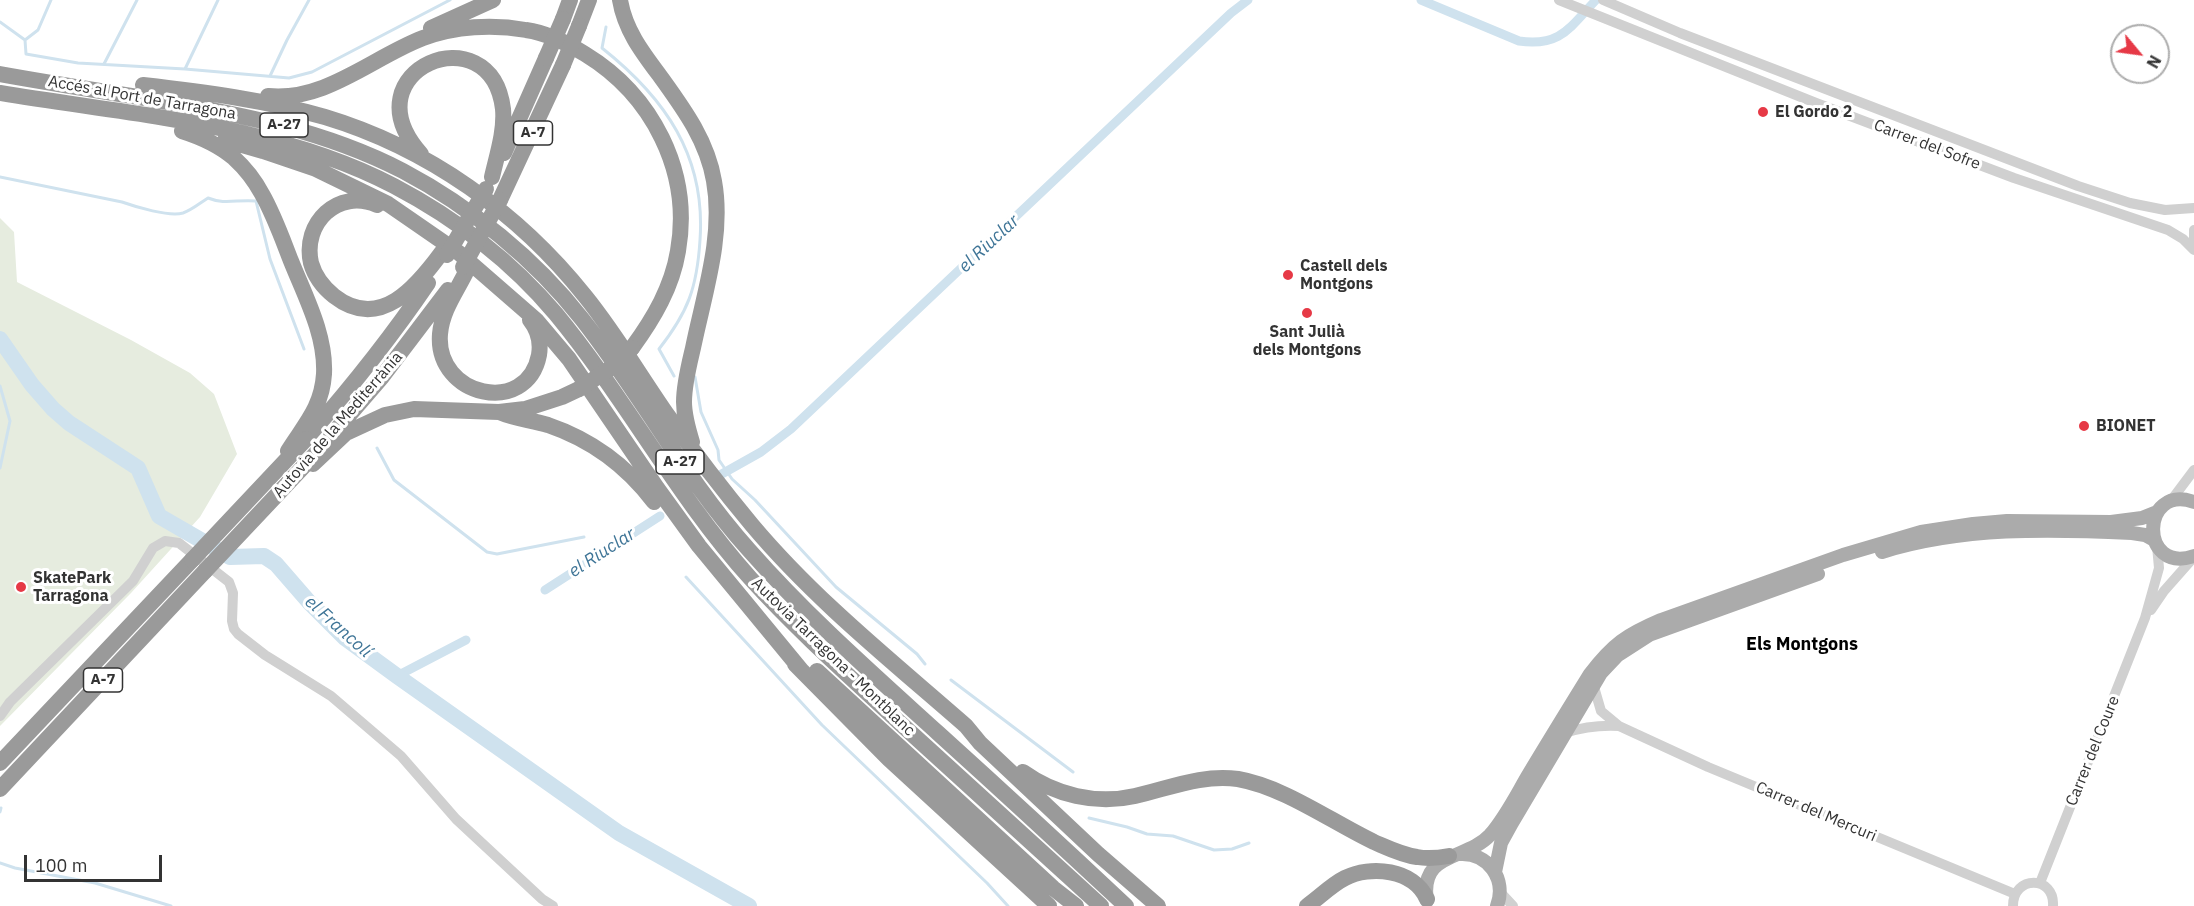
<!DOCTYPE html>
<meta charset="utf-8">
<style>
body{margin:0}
#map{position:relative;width:2194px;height:906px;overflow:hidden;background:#fff;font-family:"IBM Plex Sans",sans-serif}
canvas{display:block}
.north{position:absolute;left:2110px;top:24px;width:60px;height:60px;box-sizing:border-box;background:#fff;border:2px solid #adadad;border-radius:50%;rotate:119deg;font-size:16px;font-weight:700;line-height:24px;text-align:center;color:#333}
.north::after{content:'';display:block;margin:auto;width:21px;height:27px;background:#e63946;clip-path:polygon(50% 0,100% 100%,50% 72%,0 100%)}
.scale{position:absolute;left:24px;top:855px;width:138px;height:27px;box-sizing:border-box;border:3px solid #333;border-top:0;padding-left:8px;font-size:18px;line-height:21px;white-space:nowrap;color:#333;-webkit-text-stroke:4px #fff;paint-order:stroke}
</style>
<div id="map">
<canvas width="2194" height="906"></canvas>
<div class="north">N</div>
<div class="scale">100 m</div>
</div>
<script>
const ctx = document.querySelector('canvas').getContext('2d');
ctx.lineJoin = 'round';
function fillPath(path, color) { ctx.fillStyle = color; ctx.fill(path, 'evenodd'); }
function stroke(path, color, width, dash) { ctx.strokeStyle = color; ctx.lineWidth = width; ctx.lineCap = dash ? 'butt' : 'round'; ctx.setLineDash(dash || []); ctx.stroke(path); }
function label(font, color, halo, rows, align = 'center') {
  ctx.font = font + ' "IBM Plex Sans",sans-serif'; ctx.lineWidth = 6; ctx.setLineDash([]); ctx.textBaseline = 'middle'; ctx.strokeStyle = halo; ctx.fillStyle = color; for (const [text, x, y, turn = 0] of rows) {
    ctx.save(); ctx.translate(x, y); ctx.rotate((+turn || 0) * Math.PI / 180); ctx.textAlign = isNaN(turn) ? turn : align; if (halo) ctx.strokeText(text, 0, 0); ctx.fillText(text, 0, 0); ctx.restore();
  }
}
fillPath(new Path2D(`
 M0,218L14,232L17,282L131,340L190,373L214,394L237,454L200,517L131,593L0,726Z`), '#e6ecdf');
stroke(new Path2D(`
 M0,22L25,40L26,54L78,63L185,69L289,78L312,72L450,0
 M606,27L602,48C665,98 706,156 700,240C697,288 688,312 659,349L674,376
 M25,40L38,30L51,0
 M104,64L137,0
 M185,69L218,0
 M270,76L287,40L309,0
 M0,177L122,202C136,207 169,217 183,213C192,210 200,203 208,198C225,205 238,199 256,201L270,259L304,349
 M695,377L701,412L718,450L719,460L732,479L755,500L836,587L917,654L925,664
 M0,386L10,421L0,468
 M377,448L394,480L487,552L497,554L584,537
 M686,577L822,725L987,883L1008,906
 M951,680L1073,772
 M0,812L1,808
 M1089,818L1127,827L1147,834L1173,836L1214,850L1232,849L1249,843
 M0,863L15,868L95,883L171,906`), '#cfe2ee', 3);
stroke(new Path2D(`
 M1421,0L1519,41C1561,47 1570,27 1596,0
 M720,475L761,452L791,429L1231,13L1248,0
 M545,590L660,516
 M397,676L466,640`), '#cfe2ee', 9);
stroke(new Path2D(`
 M0,339L32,385L53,409L69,423L138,468L159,516L230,557L264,556L276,564L309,602L345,638L397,676L619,833L749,906`), '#cfe2ee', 16);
stroke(new Path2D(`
 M1559,0L1816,103L2014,178L2168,230L2183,239L2194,250
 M1603,0L1680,33L2078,186L2130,203L2165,210L2194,208
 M2194,230V242
 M2170,502L2194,470
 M2151,610L2164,591L2194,557
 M1594,687L1601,711L1619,726L1708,767L2015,894
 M0,716L10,702L133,581L153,548L165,541L179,543L229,582L233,593L232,621L234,629L238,634L265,655L331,696L401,756L456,819L542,899L553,906
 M1565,733C1583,727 1600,725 1619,726
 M2040,883L2145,618L2159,568L2157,546
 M1500,892L1513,906
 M2013,906C2013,875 2055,875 2053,906`), '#d0d0d0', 10);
stroke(new Path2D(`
 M2194,502C2140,483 2139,575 2194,556
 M1882,552C1962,527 2049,529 2132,533L2145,535L2154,540
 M1459,854C1488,852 1507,879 1497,906
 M1495,872L1501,843L1512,823L1601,673L1618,655L1649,635L1818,574
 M1427,901C1419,851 1466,861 1490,835C1505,818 1516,796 1527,777C1548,742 1569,708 1590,674C1613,644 1626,635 1661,620L1843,555L1921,532L1973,524L2007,521L2111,522L2142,518L2157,512`), '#ababab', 14);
stroke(new Path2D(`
 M620,0C625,30 642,52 660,76C683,108 707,140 714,181C724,236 704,294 693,348C689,365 684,384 684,402C684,416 688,429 692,442
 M563,19L570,0
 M579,26L589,0
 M431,28L493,0
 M0,74C50,83 101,91 151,99C238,114 324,130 403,171C471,207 535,259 582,319C641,394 685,479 749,550C807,616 873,674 938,733C1001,790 1064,848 1126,906
 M143,85C204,92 265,100 325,117C428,148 519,213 585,296C615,333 639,374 666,413C693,451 722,489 752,525C815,600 893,662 966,726L980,743L1098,854L1158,906
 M0,93C131,115 276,124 394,186C455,218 512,262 556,314C626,399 677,497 751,579C797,630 849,676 900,723C967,784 1034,845 1101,906
 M268,96C325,102 373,57 423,38C455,26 493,24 526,30C547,33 567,43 585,54C652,95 692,171 678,251C672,287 654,318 632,348
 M182,131C201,137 219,145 234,158C245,168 255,181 262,194C274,215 282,238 291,261C305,296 326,335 324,374C322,407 305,424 288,451
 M225,140L263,151L316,169L388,204L459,253L536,320L569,359L657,488L699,546L802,671
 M504,153L546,58
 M421,154C346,70 491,11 503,109C505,131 497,155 492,177
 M500,200L563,65
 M377,205C338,188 302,223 311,263C315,277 324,288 334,296C380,332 417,286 442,252
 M467,270C457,291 442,310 440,334C435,397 527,417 539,355C541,343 538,330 530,320
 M499,412C515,419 531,420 548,425C592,440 626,465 654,502
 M311,433C353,385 392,336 428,283
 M331,436L382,377L448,290
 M313,464L346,433L385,415L414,409L499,412L525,409L562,397L579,389
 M795,664L889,759L1049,906
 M817,671L1053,888L1076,906
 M0,763L192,560
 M1023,772C1055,795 1096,805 1135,796C1170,788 1202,774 1238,779C1284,787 1332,822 1374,842C1388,848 1402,855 1417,857C1428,859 1438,858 1449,856
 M0,789L205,571
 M1307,906C1320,897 1331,885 1345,878C1370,865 1414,869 1427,899`), '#9a9a9a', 16);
stroke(new Path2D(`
 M546,58L563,19
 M563,65L579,26
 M447,255L486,189
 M463,267L500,200
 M579,389L608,370L632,348
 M192,560L306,439
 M205,571L321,448`), '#9a9a9a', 16);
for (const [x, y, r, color] of [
 [1763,112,6,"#e63946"],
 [1288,275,6,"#e63946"],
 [1307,313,6,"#e63946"],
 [2084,426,6,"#e63946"],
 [21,587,6,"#e63946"]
]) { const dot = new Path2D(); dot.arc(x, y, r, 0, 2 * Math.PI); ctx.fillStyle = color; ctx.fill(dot); stroke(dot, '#fff', 2); }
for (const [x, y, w] of [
 [284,125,48],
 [533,133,39],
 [680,462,48],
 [103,680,39]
]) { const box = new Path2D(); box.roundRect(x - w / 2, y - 12, w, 24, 4.5); ctx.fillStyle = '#fff'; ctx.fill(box); stroke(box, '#333', 1.5); }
label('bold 15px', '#333', null, [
 ["A-27",284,125],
 ["A-7",533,133],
 ["A-27",680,462],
 ["A-7",103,680]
]);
label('16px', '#333', '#fff', [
 ["Accés al Port de Tarragona",142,98,10],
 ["Carrer del Sofre",1927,145,21],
 ["Autovia de la Mediterrània",338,425,-49],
 ["Autovia Tarragona - Montblanc",833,657,44],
 ["Carrer del Coure",2093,751,-68],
 ["Carrer del Mercuri",1816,812,23]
]);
label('bold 16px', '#333', '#fff', [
 ["El Gordo 2",1775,112],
 ["Castell dels",1300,266],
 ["Montgons",1300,284],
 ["Sant Julià",1307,332,"center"],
 ["dels Montgons",1307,350,"center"],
 ["BIONET",2096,426],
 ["SkatePark",33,578],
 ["Tarragona",33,596]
], 'left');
label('italic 18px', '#3f7597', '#fff', [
 ["el Riuclar",989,244,-43],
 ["el Riuclar",602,553,-33],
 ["el Francolí",338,627,42]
]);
label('bold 18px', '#000', '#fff', [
 ["Els Montgons",1802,645]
]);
</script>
